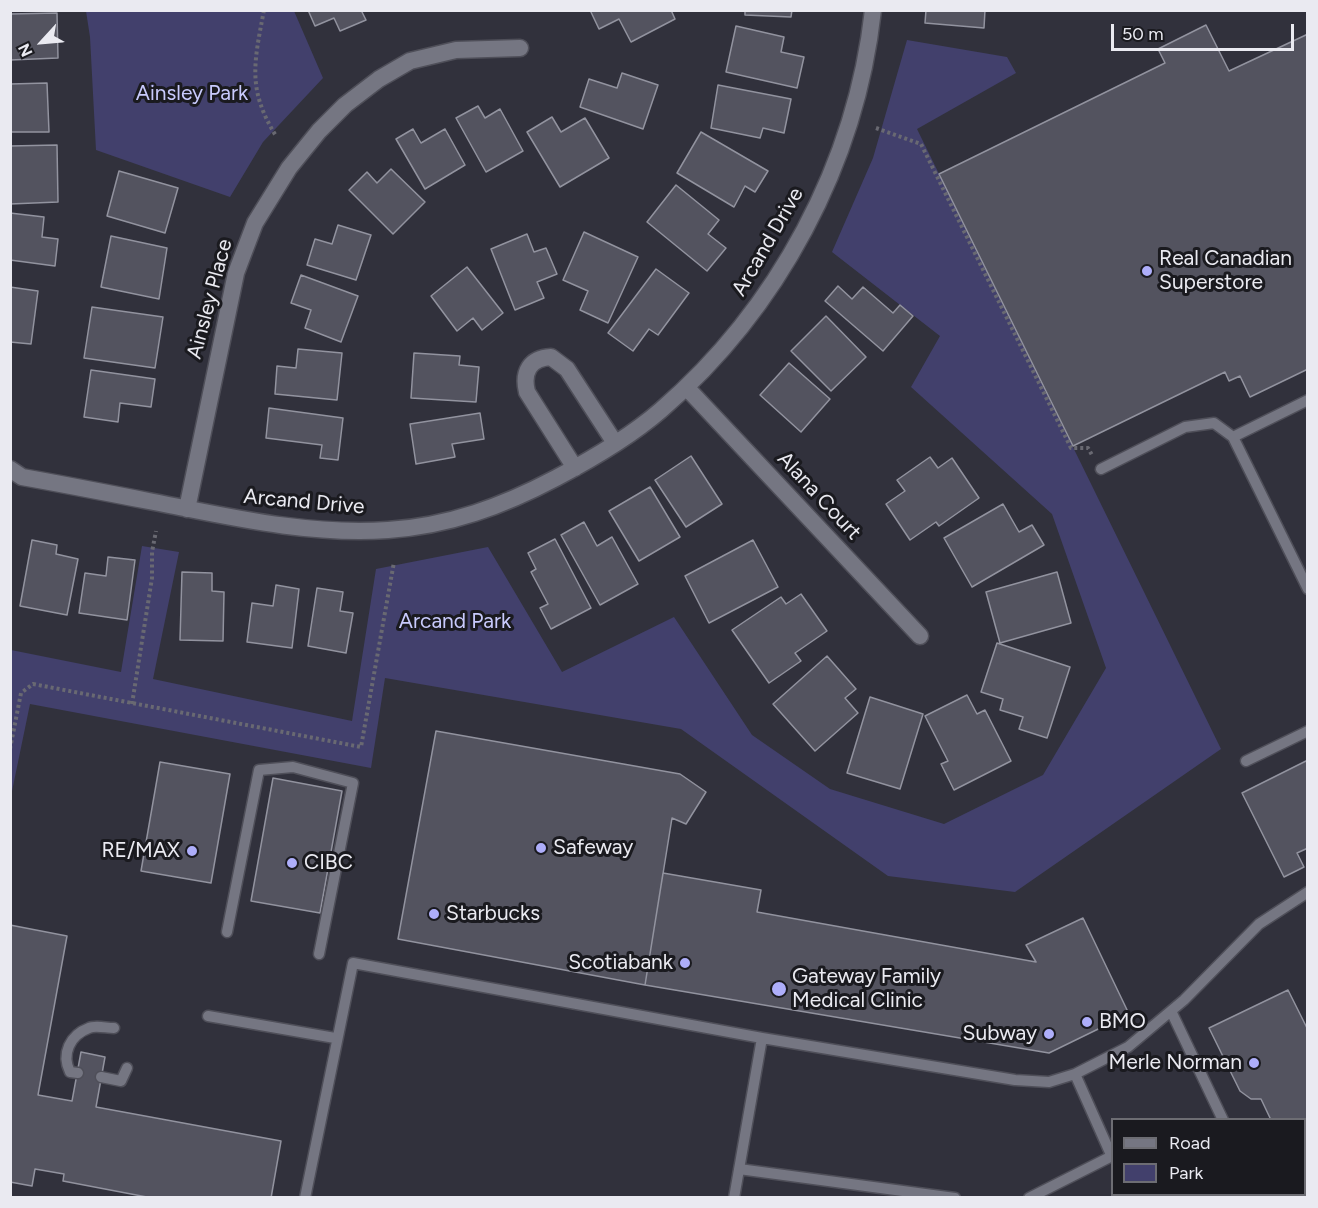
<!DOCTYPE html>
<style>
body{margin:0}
#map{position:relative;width:1318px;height:1208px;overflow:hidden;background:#31313c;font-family:Figtree,sans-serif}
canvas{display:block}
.frame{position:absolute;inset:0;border:12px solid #eaeaf1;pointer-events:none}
.legend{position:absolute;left:1111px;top:1118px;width:195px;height:78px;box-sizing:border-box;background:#1a1a1f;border:2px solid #6d6d73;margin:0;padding:8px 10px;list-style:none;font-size:18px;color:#eaeaf1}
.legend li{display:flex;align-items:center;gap:12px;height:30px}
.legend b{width:30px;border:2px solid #6d6d73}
.north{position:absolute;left:12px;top:12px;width:60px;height:60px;-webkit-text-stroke:4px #1a1a1f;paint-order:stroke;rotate:244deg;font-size:16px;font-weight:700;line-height:24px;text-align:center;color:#eaeaf1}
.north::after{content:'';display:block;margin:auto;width:21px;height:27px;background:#eaeaf1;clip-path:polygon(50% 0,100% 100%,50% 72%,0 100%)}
.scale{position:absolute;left:1111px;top:24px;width:183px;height:27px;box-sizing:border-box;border:3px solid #eaeaf1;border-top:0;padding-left:8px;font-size:18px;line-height:21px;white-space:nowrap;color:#eaeaf1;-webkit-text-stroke:4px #1a1a1f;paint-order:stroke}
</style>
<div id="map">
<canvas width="1318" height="1208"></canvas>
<div class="frame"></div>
<ul class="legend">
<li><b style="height:8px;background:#757682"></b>Road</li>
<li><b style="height:16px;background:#42406c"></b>Park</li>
</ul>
<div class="north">N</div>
<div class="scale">50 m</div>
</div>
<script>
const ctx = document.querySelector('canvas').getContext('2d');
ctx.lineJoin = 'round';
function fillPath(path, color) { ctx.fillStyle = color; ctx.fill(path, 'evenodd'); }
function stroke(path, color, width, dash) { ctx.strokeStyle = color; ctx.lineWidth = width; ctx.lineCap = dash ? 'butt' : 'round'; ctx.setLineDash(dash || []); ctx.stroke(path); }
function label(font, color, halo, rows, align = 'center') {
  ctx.font = font + ' Figtree,sans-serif'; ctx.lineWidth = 6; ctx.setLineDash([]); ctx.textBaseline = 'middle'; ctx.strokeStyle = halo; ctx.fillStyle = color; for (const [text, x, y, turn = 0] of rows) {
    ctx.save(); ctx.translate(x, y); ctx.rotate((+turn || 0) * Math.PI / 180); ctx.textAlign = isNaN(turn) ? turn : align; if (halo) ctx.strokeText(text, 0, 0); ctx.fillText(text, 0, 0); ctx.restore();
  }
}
fillPath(new Path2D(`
 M86,11H294L323,78L263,142L230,197L96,150L90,37Z
 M907,40L1007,57L1016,73L917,129L1221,749L1015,892L888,876L681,729L385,678L371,768L30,704L11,796V650L121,672L142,546L179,552L153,679L352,721L376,569L488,547L562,672L674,617L752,735L830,789L944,824L1043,775L1106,668L1052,514L911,387L940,336L832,252L873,158Z`), '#42406c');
const building = new Path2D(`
 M308,10H361L366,20L340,31L334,18L315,26Z
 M590,10H671L675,19L631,42L619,19L599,29Z
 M745,10H792L791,17L745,15Z
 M926,10H985L984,28L925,23Z
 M57,13L58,58L10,60V14Z
 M1206,25L1229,71L1308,34V369L1250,397L1240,376L1229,381L1225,372L1073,446L939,174L1165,63L1158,49Z
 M736,26L784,37L781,52L804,57L797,88L726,72Z
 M622,73L658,85L643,129L580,107L589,79L617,88Z
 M47,83L49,132H10V84Z
 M718,85L791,99L784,133L763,128L760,138L711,128Z
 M478,106L485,118L500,109L523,151L486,172L456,118Z
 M552,117L561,132L585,118L609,158L560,187L527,132Z
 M413,129L421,143L445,129L465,165L425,189L396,139Z
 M701,132L768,171L755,192L745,186L734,207L677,173Z
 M57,145L58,202L10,204V146Z
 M391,169L425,202L393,234L349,190L367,172L377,183Z
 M119,171L178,188L165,233L107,216Z
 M676,185L719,220L708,234L726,248L707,271L647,222Z
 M10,213L44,217L42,237L58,239L55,266L10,260Z
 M338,225L371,235L356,280L307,265L315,239L332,244Z
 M584,232L638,257L608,323L580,310L588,291L563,280Z
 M527,234L534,252L546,248L557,274L537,282L544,298L515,310L491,249Z
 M111,236L167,248L159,299L101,287Z
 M467,267L503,313L482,330L473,318L457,331L431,296Z
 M656,269L689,293L658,335L649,329L633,351L608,333Z
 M301,275L358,296L341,342L305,328L311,310L291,303Z
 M838,286L852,299L863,287L893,313L900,305L913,316L883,351L825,301Z
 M10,287L38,291L31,344L10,342Z
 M92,307L163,317L155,368L84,358Z
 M826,316L866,357L831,391L791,351Z
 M298,349L342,353L337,400L275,394L277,366L296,368Z
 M414,353L460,356L459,365L479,367L476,402L411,398Z
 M789,363L830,399L801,432L760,395Z
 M91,370L155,379L151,407L120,403L118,422L84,417Z
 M269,408L343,418L338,460L320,458L322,445L266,438Z
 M480,413L484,439L452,444L455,457L416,464L410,424Z
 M691,456L722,504L686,527L655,480Z
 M930,457L938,468L952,458L979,498L939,526L936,522L910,540L886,504L905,491L897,480Z
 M650,487L680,537L639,561L609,511Z
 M1003,504L1019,532L1032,525L1044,545L972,587L944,538Z
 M584,522L597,546L612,537L638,584L600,605L561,535Z
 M555,539L591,608L551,629L540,608L548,604L531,572L536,569L528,553Z
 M32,540L57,545L56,554L78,559L67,615L20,606Z
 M753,540L778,587L709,623L685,576Z
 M108,557L135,560L127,620L79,613L85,573L106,576Z
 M182,572L212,573V591L224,592L223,641L180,640Z
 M1057,572L1071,623L1000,643L986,592Z
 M276,585L299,589L292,648L247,642L252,603L273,606Z
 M317,588L343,592L340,611L353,613L346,653L308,646Z
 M801,594L827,631L795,653L801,661L769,683L732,630L781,597L786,604Z
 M997,643L1070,667L1047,738L1019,729L1023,717L1000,710L1003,699L981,692Z
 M827,656L856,689L845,698L858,713L815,751L773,704Z
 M967,695L977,714L985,710L1011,761L954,790L941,764L948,761L925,716Z
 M870,697L923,714L900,789L847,773Z
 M436,731L680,774L706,792L686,824L672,818L645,985L398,939Z
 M1308,760V848L1297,853L1304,867L1284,877L1242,793Z
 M160,762L230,774L211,883L141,871Z
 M273,778L342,791L320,913L251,901Z
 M663,873L761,890L757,912L1036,962L1026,945L1083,918L1129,1014L1049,1053L645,985Z
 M10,925L67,936L38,1095L72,1101L81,1052L105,1057L96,1107L281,1141L271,1198H152L63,1181L64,1174L35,1169L32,1186L10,1182Z
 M1288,990L1308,1030V1142L1304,1143V1120H1271L1261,1099H1251L1240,1091L1209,1028Z`);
fillPath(building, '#53535f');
stroke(building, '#92939f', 1.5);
const service = new Path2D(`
 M1233,437L1308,400
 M1101,469L1185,427L1214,423L1233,437L1308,589
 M1246,761L1308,731
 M227,932L259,770L293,767L353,783L319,954
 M1171,1011L1223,1120
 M208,1016L335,1038
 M78,1073L70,1072C61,1054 70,1035 89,1028C95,1025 106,1028 114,1028
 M1075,1074L1112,1157
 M101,1077L121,1081L127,1068
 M1304,1158L1308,1156
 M739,1169L955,1198
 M1122,1194L1123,1198
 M1274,1194L1276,1198
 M305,1198L353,963L762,1038L1015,1080L1049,1082L1075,1074L1128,1047L1184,1000L1259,924L1308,892
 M734,1198L762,1038
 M1029,1198L1112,1156`);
const minor = new Path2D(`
 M686,387L920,636
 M575,468L527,392C522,372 530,358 551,357L567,369L615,443
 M10,469L22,477C73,486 123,496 174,506C244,520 316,535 388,530C449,526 503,506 556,478C592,459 630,437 661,410C778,309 856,164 873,10
 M187,509L236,273L255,223L289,168L319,131L345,105L379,79L410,61L456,50L520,48`);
stroke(service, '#4f4f59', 13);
stroke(minor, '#4f4f59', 19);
stroke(new Path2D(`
 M264,10C254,63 247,89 276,136
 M876,128L921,144L1071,448H1088L1092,455
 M132,704L152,578V552L156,531
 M10,749L21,693L33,684L361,747L394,562`), '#696972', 4, [3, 3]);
stroke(service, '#757682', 10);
stroke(minor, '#757682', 16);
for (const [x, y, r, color] of [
 [1147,271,6,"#aeaefa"],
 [541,848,6,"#aeaefa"],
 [192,851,6,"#aeaefa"],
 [292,863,6,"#aeaefa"],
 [434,914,6,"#aeaefa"],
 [685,963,6,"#aeaefa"],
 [779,989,8,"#aeaefa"],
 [1087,1022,6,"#aeaefa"],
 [1049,1034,6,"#aeaefa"],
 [1254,1063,6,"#aeaefa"]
]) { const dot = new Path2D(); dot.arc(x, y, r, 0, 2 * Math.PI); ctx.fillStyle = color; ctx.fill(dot); stroke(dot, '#1a1a1f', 2); }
label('21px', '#c8cafc', '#1a1a1f', [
 ["Ainsley Park",192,94],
 ["Arcand Park",455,622]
]);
label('21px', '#eaeaf1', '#1a1a1f', [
 ["Arcand Drive",768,242,-60],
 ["Ainsley Place",210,299,-75],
 ["Alana Court",819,496,47],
 ["Arcand Drive",304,502,5]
]);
label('21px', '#eaeaf1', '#1a1a1f', [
 ["Real Canadian",1159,259],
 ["Superstore",1159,283],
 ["Safeway",553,848],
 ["RE/MAX",180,851,"right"],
 ["CIBC",304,863],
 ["Starbucks",446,914],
 ["Scotiabank",673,963,"right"],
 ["Gateway Family",792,977],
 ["Medical Clinic",792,1001],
 ["BMO",1099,1022],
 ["Subway",1037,1034,"right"],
 ["Merle Norman",1242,1063,"right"]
], 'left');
</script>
